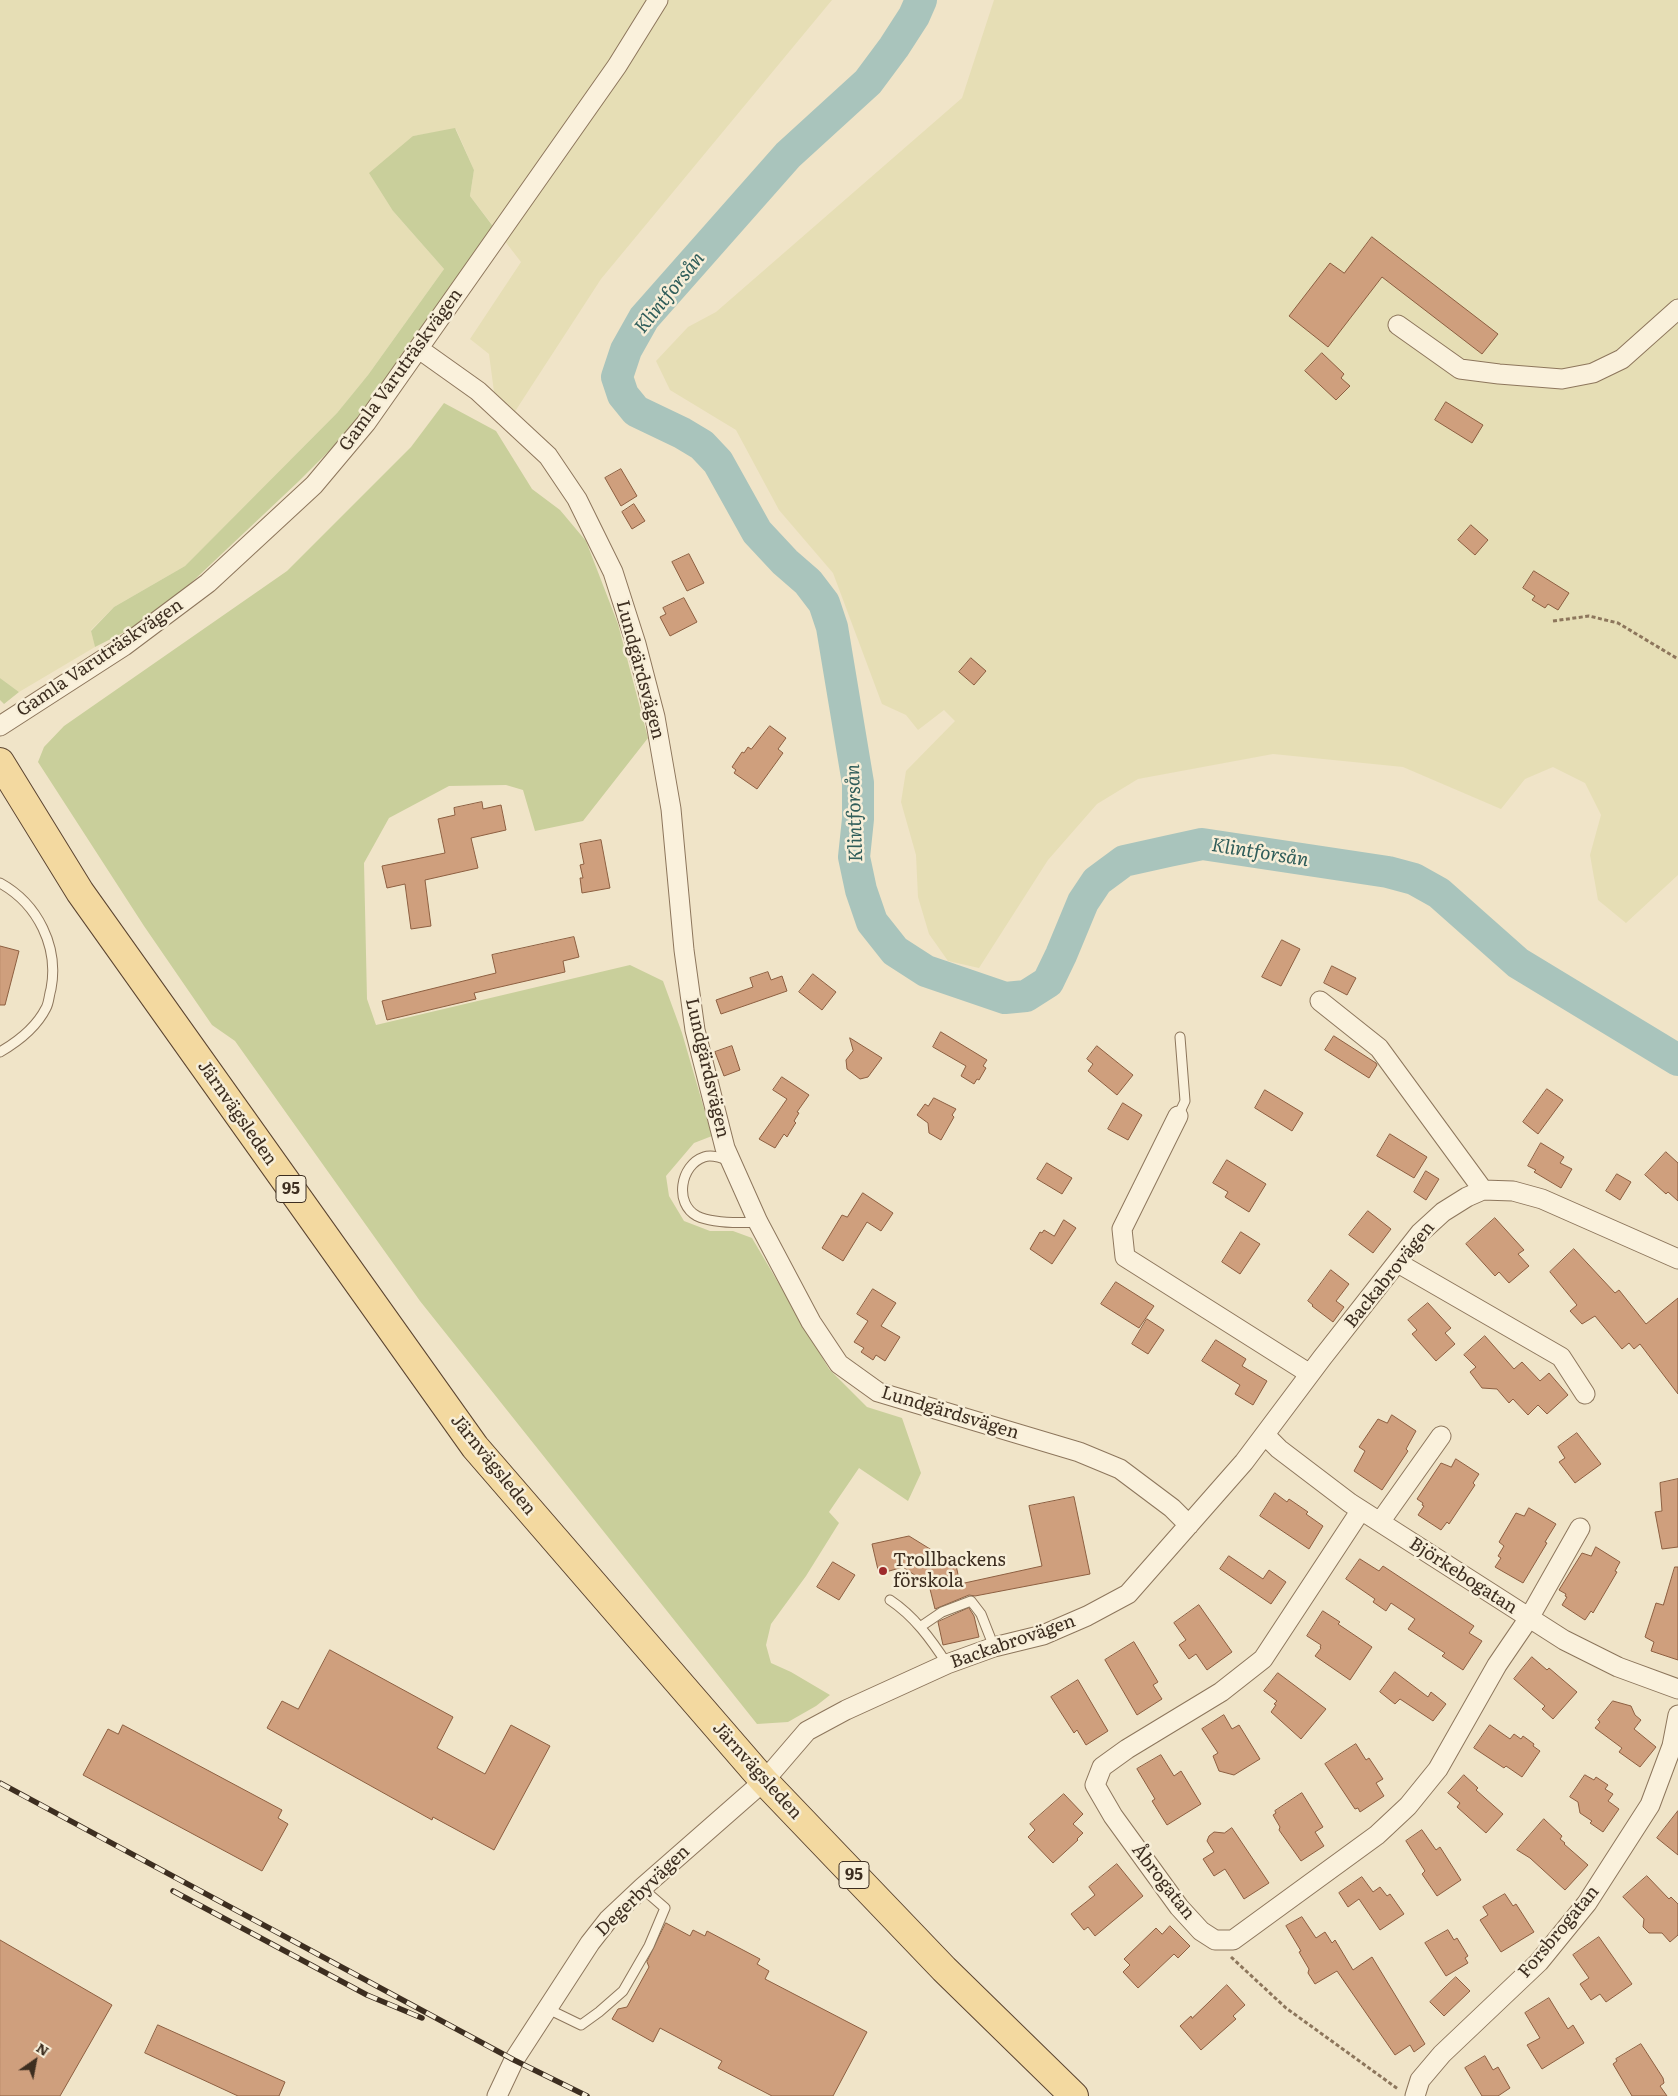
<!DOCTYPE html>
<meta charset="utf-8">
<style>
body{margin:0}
#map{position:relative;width:1678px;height:2096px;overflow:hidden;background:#f0e4c8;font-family:Literata,serif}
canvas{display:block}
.north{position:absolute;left:10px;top:2036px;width:50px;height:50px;-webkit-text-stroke:4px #f7eed8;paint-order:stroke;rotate:33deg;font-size:14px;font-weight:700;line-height:20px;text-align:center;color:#3d2e20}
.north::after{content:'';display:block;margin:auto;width:18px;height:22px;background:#3d2e20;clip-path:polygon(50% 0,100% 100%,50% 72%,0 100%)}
</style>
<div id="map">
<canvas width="1678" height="2096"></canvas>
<div class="north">N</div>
</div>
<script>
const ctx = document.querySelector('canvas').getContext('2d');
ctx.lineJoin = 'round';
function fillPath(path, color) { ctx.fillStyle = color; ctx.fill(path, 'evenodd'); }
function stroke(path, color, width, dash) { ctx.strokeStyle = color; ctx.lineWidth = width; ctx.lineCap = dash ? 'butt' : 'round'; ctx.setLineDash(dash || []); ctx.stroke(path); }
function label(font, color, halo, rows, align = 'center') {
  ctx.font = font + ' Literata,serif'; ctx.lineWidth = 5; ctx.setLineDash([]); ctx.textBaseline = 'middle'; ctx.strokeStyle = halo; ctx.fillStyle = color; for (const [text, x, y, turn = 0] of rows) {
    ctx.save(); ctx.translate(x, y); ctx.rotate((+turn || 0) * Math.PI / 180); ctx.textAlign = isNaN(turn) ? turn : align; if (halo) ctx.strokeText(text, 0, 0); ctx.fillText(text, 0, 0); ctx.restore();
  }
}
fillPath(new Path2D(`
 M0,0H832L601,279L514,413L495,399L489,354L470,339L521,262L470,196L474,170L456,129L413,136L393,211L444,269L368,375L337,413L185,566L114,607L91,630L95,647L19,692L0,678Z
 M994,0H1678V875L1626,923L1598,900L1590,855L1601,815L1585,783L1553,767L1525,779L1501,809L1403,767L1273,754L1138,779L1097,804L1048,860L979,968L948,961L929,934L918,897L916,855L901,802L906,771L955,721L944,710L918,730L906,715L882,704L833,573L779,510L736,430L670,390L656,361L688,327L716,312L962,98Z`), '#e6deb5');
fillPath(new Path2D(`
 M455,128L474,170L470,196L495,229L363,417L299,481L156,616L95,647L91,631L114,607L185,566L337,413L368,375L444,269L393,211L369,173L413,136Z
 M444,403L496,431L532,489L560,510L586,541L618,624L648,738L583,821L535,831L523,790L506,785L449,786L389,818L364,863L367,999L376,1025L630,965L663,981L682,1033L712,1136L694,1143L666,1176L669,1196L684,1221L710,1231H733L752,1238L829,1369L867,1407L902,1418L921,1473L908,1501L859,1468L829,1512L839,1523L806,1576L771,1624L766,1645L771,1663L791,1672L830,1695L816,1706L788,1722L757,1724L420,1301L235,1041L212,1025L144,926L38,762L44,747L64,726L287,571L411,447Z
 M0,678L19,692L4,704L0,700Z`), '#c9cf9b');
stroke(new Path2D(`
 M921,0L914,16L894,47L868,82L788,155L644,318L626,350L617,377L623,395L636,411L682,433L702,445L718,462L757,532L785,562L808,582L824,603L832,627L858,783V819L854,857L861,890L872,922L895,951L926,971L1005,998L1026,996L1048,982L1061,955L1083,902L1097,881L1124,861L1169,851L1202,844L1388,872L1414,879L1439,893L1518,963L1678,1060`), '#a9c4bc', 32);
const building = new Path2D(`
 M1372,237L1498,334L1482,354L1382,277L1328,347L1289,316L1330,263L1344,273Z
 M1322,353L1344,374L1341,378L1350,386L1336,400L1305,371Z
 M1446,402L1483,425L1472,443L1435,420Z
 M621,469L637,496L621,506L605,478Z
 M634,504L645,521L632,529L622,512Z
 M1471,525L1488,540L1475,555L1458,540Z
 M689,554L704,583L687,591L672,562Z
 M1534,571L1569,593L1558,610L1548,604L1545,608L1532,600L1535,596L1523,588Z
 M684,598L697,622L670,636L660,617L666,614L663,608Z
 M971,658L986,671L974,685L959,672Z
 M770,726L786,738L778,749L783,753L757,789L734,773L736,770L732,767L742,752L744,753L748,747L751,749Z
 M482,802L483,809L501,805L506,830L471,838L478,868L425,880L431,926L411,929L405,884L387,888L382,866L445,853L438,819L455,815L454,808Z
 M601,840L610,888L582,893L580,878H583L580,865L584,864L580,844Z
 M574,937L579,957L563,961L565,972L474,993L476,999L387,1020L382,1001L496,973L492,955Z
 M1282,940L1300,949L1281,986L1262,977Z
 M0,946L19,951L5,1005H0Z
 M1332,966L1356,978L1347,995L1324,983Z
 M768,972L771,980L782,976L787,991L721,1014L716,1000L753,987L750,978Z
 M813,974L836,992L822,1010L799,992Z
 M941,1032L987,1060L983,1066L986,1068L979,1080L977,1079L974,1084L961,1076L966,1066L933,1047Z
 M1334,1036L1376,1063L1377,1065L1369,1078L1325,1050Z
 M850,1038L882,1058L868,1077L860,1079L847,1069L846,1060L853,1051Z
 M732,1046L740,1070L724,1076L715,1052Z
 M1097,1046L1133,1075L1117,1095L1088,1071L1093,1064L1087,1059Z
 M782,1077L809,1095L797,1112L799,1113L794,1121L796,1123L795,1124L787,1137L784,1134L775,1148L759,1139L787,1099L773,1090Z
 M1547,1089L1563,1100L1538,1134L1523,1122Z
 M1265,1090L1303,1113L1292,1131L1255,1108Z
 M934,1098L956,1109L952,1115L954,1117L941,1140L929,1133L928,1123L917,1115L925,1104L928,1106Z
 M1123,1103L1142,1115L1128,1140L1108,1129Z
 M1390,1134L1427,1157L1414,1178L1377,1156Z
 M1541,1143L1564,1157L1560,1163L1572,1169L1561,1188L1534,1172L1536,1170L1528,1166Z
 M1666,1152L1678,1163V1201L1668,1192L1666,1194L1645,1175Z
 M1227,1160L1266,1184L1249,1212L1225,1197L1228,1192L1213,1183Z
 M1047,1163L1072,1178L1062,1194L1037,1179Z
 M1426,1171L1439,1179L1426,1200L1414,1192Z
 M1617,1174L1631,1182L1620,1200L1606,1191Z
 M863,1193L893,1213L881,1231L867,1222L843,1261L822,1248L842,1215L847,1217Z
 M1368,1211L1391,1229L1373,1253L1349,1235Z
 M1495,1218L1524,1250L1518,1254L1529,1266L1509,1283L1499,1272L1495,1276L1466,1244Z
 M1064,1220L1076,1228L1052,1264L1030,1249L1040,1232L1042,1233L1044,1230L1054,1236Z
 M1241,1232L1260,1244L1240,1274L1222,1262Z
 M1574,1249L1615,1293L1619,1290L1646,1324L1678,1298V1394L1640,1344L1634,1349L1629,1343L1622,1349L1595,1316L1582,1324L1570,1311L1577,1305L1550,1272Z
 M1331,1270L1349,1284L1336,1301L1344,1307L1333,1322L1312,1306L1313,1305L1308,1301Z
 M1116,1282L1154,1306L1139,1328L1101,1304Z
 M873,1289L896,1303L881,1326L900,1337L885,1361L876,1355L873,1360L861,1352L864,1348L854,1342L868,1321L857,1314Z
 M1428,1303L1451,1328L1445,1333L1455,1344L1436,1361L1412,1334L1417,1330L1408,1320Z
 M1147,1319L1164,1330L1148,1354L1132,1344Z
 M1485,1336L1514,1369L1522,1362L1540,1381L1549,1373L1568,1395L1547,1414L1538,1405L1528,1415L1513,1399L1509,1403L1497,1389L1482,1388L1470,1372L1476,1367L1464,1355Z
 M1216,1340L1246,1359L1242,1366L1267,1381L1253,1405L1235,1394L1240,1385L1202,1361Z
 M1392,1415L1416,1431L1406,1449L1408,1451L1382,1490L1354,1471L1365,1451L1359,1447L1378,1419L1387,1423Z
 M1577,1433L1601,1464L1575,1483L1559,1462L1565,1458L1558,1447Z
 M1456,1459L1479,1474L1473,1483L1475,1485L1449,1524L1447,1522L1441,1530L1418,1515L1424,1506L1422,1505L1423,1503L1417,1499L1441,1463L1451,1467Z
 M1678,1479V1547L1662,1549L1655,1512L1662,1511L1660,1483Z
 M1275,1493L1287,1502L1289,1499L1308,1512L1306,1514L1323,1526L1309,1549L1260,1516Z
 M1074,1497L1090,1574L975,1596L969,1595L935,1609L929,1585L903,1567L879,1574L872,1544L909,1536L956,1565L960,1584L1042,1566L1029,1506Z
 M1529,1508L1556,1524L1545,1542L1547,1543L1523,1583L1495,1567L1501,1558L1498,1556L1504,1546L1499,1542L1516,1513L1524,1516Z
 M1596,1547L1620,1562L1615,1571L1617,1572L1593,1613L1591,1611L1585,1620L1562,1605L1567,1597L1565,1596L1566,1594L1559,1590L1582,1553L1591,1556Z
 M1229,1556L1263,1579L1269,1570L1286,1582L1271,1604L1220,1569Z
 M1360,1559L1379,1571L1383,1566L1474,1626L1469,1633L1482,1641L1463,1670L1442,1656L1445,1653L1408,1629L1415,1619L1391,1603L1386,1611L1373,1602L1375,1599L1346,1579Z
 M833,1562L855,1575L839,1600L817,1587Z
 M1675,1567H1678V1660L1651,1651L1654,1642L1645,1637L1656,1603L1663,1605Z
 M1199,1605L1232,1652L1207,1670L1196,1654L1189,1659L1179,1645L1186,1640L1174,1623Z
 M969,1608L974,1616L979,1637L943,1645L938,1622Z
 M1323,1611L1340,1622L1338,1624L1372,1647L1350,1680L1315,1656L1321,1648L1320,1647L1321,1645L1307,1636Z
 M1134,1642L1158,1682L1153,1685L1162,1699L1137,1715L1105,1660Z
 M330,1650L453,1717L437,1748L485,1774L511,1725L550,1746L494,1850L433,1817L432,1820L267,1728L282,1701L298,1709Z
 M1532,1657L1547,1670L1549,1668L1577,1692L1553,1719L1542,1709L1545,1706L1514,1679Z
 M1395,1672L1428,1697L1431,1692L1446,1704L1433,1721L1400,1699L1395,1704L1380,1692Z
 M1278,1673L1326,1709L1301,1739L1271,1712L1276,1705L1274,1704L1277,1701L1264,1691Z
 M1078,1680L1108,1731L1086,1745L1077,1730L1074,1733L1051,1697Z
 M1613,1701L1631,1706L1635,1715L1641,1720L1634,1729L1656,1747L1640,1767L1619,1752L1622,1748L1595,1728L1600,1722L1598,1720Z
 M1224,1715L1232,1729L1239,1725L1260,1759L1234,1775L1219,1771L1213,1756L1218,1753L1202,1729Z
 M123,1725L282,1810L278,1818L288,1824L262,1871L83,1775L108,1729L118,1734Z
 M1490,1725L1510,1739L1514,1734L1521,1739L1523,1736L1534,1744L1533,1746L1540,1751L1522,1777L1506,1766L1504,1768L1474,1748Z
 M1356,1744L1366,1760L1369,1758L1383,1779L1376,1783L1384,1796L1360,1812L1358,1808L1355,1809L1325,1764Z
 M1161,1755L1174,1776L1181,1771L1201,1804L1167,1825L1152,1801L1155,1799L1137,1769Z
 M1464,1775L1478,1788L1476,1790L1503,1814L1486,1833L1457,1807L1460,1803L1448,1793Z
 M1585,1775L1594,1780L1596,1777L1608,1785L1605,1789L1613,1794L1608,1801L1619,1809L1603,1832L1590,1823L1592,1821L1580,1813L1578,1802L1570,1797Z
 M1302,1793L1323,1827L1315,1832L1324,1846L1301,1861L1279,1830L1280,1827L1273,1815L1276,1813L1275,1811Z
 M1064,1794L1083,1814L1073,1824L1083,1833L1077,1839L1078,1840L1053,1863L1028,1837L1035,1830L1030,1824Z
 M1678,1811V1855L1657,1838Z
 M1544,1819L1562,1836L1560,1839L1565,1843L1564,1844L1588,1865L1565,1890L1530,1858L1517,1850Z
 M1232,1828L1269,1883L1244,1899L1225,1869L1214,1876L1203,1859L1214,1852L1207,1841L1209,1836L1214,1832L1224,1833Z
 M1422,1830L1436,1850L1440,1847L1461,1880L1437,1896L1422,1874L1425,1871L1406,1841Z
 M1117,1864L1143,1896L1095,1936L1088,1927L1084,1930L1071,1914L1095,1895L1089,1887Z
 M1647,1876L1669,1899L1671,1897L1678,1904V1935L1670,1942L1662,1933H1649L1643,1927L1644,1919L1623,1897Z
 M1362,1877L1373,1892L1380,1887L1387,1896L1390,1894L1404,1914L1380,1930L1359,1899L1348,1907L1339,1893Z
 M1505,1894L1513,1906L1516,1904L1534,1932L1501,1952L1480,1920L1488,1915L1483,1907Z
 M1302,1917L1316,1938L1325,1932L1332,1943L1335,1940L1353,1970L1372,1957L1425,2044L1414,2052L1410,2045L1395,2055L1337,1971L1315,1984L1308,1973L1309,1969L1299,1952L1301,1951L1286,1926Z
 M666,1923L690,1936L693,1930L705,1936L707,1931L760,1959L757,1964L769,1971L765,1979L867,2032L833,2096H772L718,2068L722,2061L660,2028L653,2042L612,2019L618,2009L627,2007L649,1967L647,1962Z
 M1170,1926L1190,1946L1178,1958L1174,1954L1138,1988L1123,1972L1130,1965L1124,1959L1156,1928L1162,1934Z
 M1448,1930L1454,1940L1457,1938L1468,1956L1465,1958L1468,1963L1446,1976L1425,1943Z
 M1599,1937L1632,1984L1606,2002L1600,1994L1591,2000L1580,1984L1589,1978L1573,1955Z
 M0,1940L112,2005L60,2096H0Z
 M1456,1977L1470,1991L1444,2016L1430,2002Z
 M1227,1985L1245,2005L1233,2016L1236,2019L1201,2050L1180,2026L1191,2016L1192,2018Z
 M1549,1998L1568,2029L1573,2025L1584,2043L1542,2069L1527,2045L1540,2038L1525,2013Z
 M158,2025L285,2082L279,2096H238L145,2053Z
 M1641,2044L1663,2078L1664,2083L1660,2086L1667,2096H1632L1613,2064L1617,2061L1616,2059Z
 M1485,2056L1493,2070L1498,2067L1510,2088L1498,2096H1482L1465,2068Z`);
fillPath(building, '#cf9f7d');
stroke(building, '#8d5f41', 1);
const lane = new Path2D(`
 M0,883C38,904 59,947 51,989C49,995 49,1003 46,1008C36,1028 19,1041 0,1052
 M1178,1116L1185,1101L1180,1037
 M730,1161C722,1158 712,1154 704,1157C680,1165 674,1204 697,1216C712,1223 741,1223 758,1222
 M890,1600C914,1616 931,1639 947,1664
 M920,1627L942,1612L971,1601L981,1614L994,1647
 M548,2009L581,2025L599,2012L623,1991L649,1946L665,1908L642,1888`);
const street = new Path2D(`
 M1398,325L1460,369L1499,374L1562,379L1593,373L1622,359L1678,309
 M419,349L478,391L548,456L577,499L613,572L636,644L655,717L671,809L684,950L695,1030L725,1148L758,1222L811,1322L839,1364L878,1392L1079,1452L1120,1469L1172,1508L1189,1525
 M0,726L124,646L208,583L314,485L366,423L617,66L658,0
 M1320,1001L1379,1048L1483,1190
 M1178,1116L1122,1229L1125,1257L1310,1374
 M1398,1263L1561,1357L1585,1394
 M1265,1435L1279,1449L1350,1503L1564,1640L1618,1667L1678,1689
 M1361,1510L1263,1659L1221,1692L1127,1749L1102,1767L1095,1785L1113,1816L1179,1907L1201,1931L1215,1940H1233L1377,1835L1408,1806L1438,1769L1497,1665L1529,1618L1580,1528
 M1380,1522L1441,1436
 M497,2096L514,2060L590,1943L608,1920L642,1888L764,1781L807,1731L846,1710L947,1664L994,1647L1043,1635L1087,1616L1128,1594L1244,1462L1322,1358L1420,1233L1443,1212L1467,1197L1483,1190L1513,1191L1542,1199L1678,1259
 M1415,2096L1420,2080L1442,2054L1539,1962L1587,1903L1650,1805L1672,1746L1678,1715`);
const primary = new Path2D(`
 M0,762L80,892L475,1447L764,1781L944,1969L1074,2096`);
stroke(lane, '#8d765c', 11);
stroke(street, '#8d765c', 21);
stroke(primary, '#5b4430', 30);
stroke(new Path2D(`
 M1553,621L1589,616L1618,623L1678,659
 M1231,1957L1286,2008L1398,2089`), '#8d765c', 3, [4, 2.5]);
stroke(lane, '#faf1dc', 9);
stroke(street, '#faf1dc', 19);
stroke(primary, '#f3d9a0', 28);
const rail = new Path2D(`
 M0,1783L514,2060L587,2096
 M173,1891L367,1995L422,2018`);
stroke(rail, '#3d2e20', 5.5);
stroke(rail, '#f7eed8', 4, [11]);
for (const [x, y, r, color] of [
 [883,1571,5,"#9e2a2b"]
]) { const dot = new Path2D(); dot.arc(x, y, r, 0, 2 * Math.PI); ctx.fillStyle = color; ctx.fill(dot); stroke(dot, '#f7eed8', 2); }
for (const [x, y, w] of [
 [291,1189,30],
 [854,1875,30]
]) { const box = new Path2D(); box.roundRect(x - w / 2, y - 13.5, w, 27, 4); ctx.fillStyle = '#f7eed8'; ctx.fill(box); stroke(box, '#3d2e20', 1); }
label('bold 16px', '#3d2e20', null, [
 ["95",291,1189],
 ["95",854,1875]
]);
label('18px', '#3d2e20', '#f7eed8', [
 ["Gamla Varuträskvägen",401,370,-54],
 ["Gamla Varuträskvägen",100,658,-34],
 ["Lundgärdsvägen",640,670,75],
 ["Lundgärdsvägen",707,1068,77],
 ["Järnvägsleden",237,1113,55],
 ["Backabrovägen",1390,1275,-51],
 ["Lundgärdsvägen",950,1413,17],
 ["Järnvägsleden",493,1465,51],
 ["Björkebogatan",1463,1576,33],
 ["Backabrovägen",1013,1642,-19],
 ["Järnvägsleden",757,1771,48],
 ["Åbrogatan",1163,1882,52],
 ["Degerbyvägen",643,1891,-44],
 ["Forsbrogatan",1559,1932,-50]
]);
label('18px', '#3d2e20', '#f7eed8', [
 ["Trollbackens",893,1561],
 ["förskola",893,1582]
], 'left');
label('italic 19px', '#2f5d5a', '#f7eed8', [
 ["Klintforsån",670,293,-51],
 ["Klintforsån",855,813,-92],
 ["Klintforsån",1260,853,9]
]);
</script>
